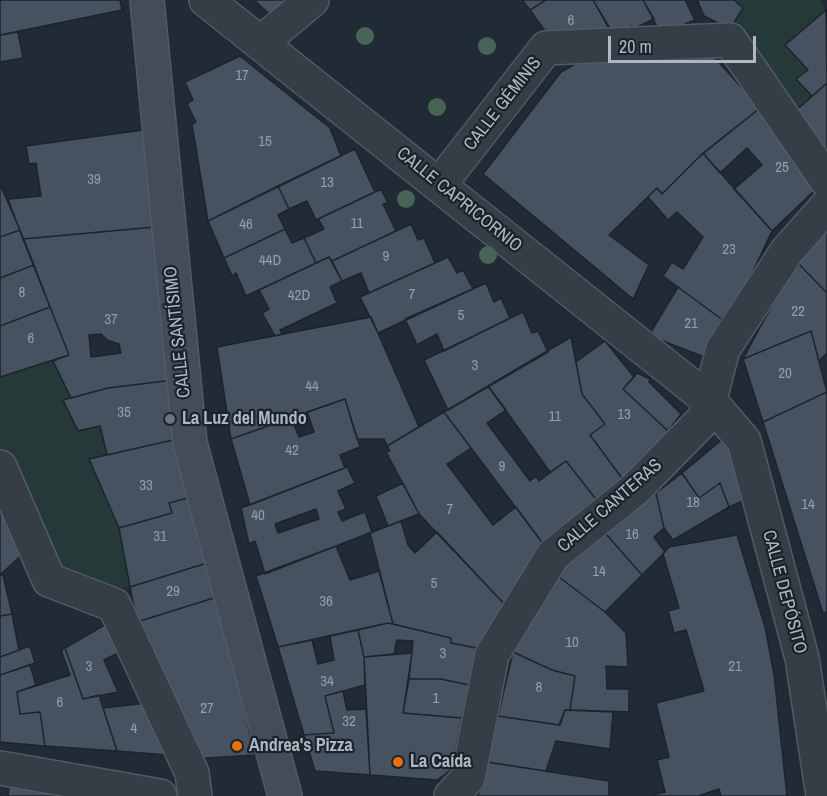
<!DOCTYPE html>
<meta charset="utf-8">
<style>
body{margin:0}
#map{position:relative;width:827px;height:796px;overflow:hidden;background:#212b36;font-family:"Archivo Narrow",sans-serif}
canvas{display:block}
.scale{position:absolute;left:608px;top:36px;width:148px;height:27px;box-sizing:border-box;border:3px solid #afb7c3;border-top:0;padding-left:8px;font-size:18px;line-height:21px;white-space:nowrap;color:#afb7c3;-webkit-text-stroke:4px #1a222b;paint-order:stroke}
</style>
<div id="map">
<canvas width="827" height="796"></canvas>
<div class="scale">20 m</div>
</div>
<script>
const ctx = document.querySelector('canvas').getContext('2d');
ctx.lineJoin = 'round';
function fillPath(path, color) { ctx.fillStyle = color; ctx.fill(path, 'evenodd'); }
function stroke(path, color, width, dash) { ctx.strokeStyle = color; ctx.lineWidth = width; ctx.lineCap = dash ? 'butt' : 'round'; ctx.setLineDash(dash || []); ctx.stroke(path); }
function label(font, color, halo, rows, align = 'center') {
  ctx.font = font + ' "Archivo Narrow",sans-serif'; ctx.lineWidth = 4.5; ctx.setLineDash([]); ctx.textBaseline = 'middle'; ctx.strokeStyle = halo; ctx.fillStyle = color; for (const [text, x, y, turn = 0] of rows) {
    ctx.save(); ctx.translate(x, y); ctx.rotate((+turn || 0) * Math.PI / 180); ctx.textAlign = isNaN(turn) ? turn : align; if (halo) ctx.strokeText(text, 0, 0); ctx.fillText(text, 0, 0); ctx.restore();
  }
}
fillPath(new Path2D(`
 M734,0H820L826,10L785,45L808,70L796,79L812,96L791,115L730,29L743,8Z
 M53,361L71,398L63,400L100,426L107,455L90,460L119,528L130,587L111,588L59,564L0,453V377Z`), '#263939');
const building = new Path2D(`
 M0,0H120L122,10L0,35Z
 M254,0H302L276,20Z
 M522,0H546L530,10Z
 M546,0H593L611,32L553,42L530,10Z
 M593,0H643L654,19L633,29L632,26L615,37Z
 M643,0H685L695,20L661,34Z
 M697,0H734L743,8L730,29L704,16Z
 M826,10L827,83L812,96L796,79L808,70L785,45Z
 M18,32L23,58L0,62V35Z
 M240,56L330,128L341,156L208,221L192,124L196,122L187,104L193,100L185,82Z
 M587,57H714L760,108L699,157L662,194L657,188L609,235L649,265L633,299L483,174L561,72Z
 M827,83V167L791,115Z
 M760,108L816,189L772,231L734,189L762,165L747,148L720,173L703,153Z
 M143,130L155,227L23,239L8,199L41,196L36,163L29,164L26,146Z
 M355,149L375,192L316,220L307,201L289,209L278,186Z
 M703,153L772,231L728,324L663,276L672,262L683,269L703,237L677,212L668,220L648,197L657,188L662,194Z
 M0,184L20,230L0,237Z
 M278,186L289,209L278,215L285,229L224,258L208,221Z
 M381,189L388,203L383,204L396,231L332,261L329,257L316,263L304,238L324,229L318,219Z
 M411,224L418,240L424,238L435,263L369,293L361,273L342,281L332,261Z
 M155,227L174,380L108,388L71,398L53,361L69,355L23,239ZM101,334L107,340L119,344L121,353L91,357L89,335Z
 M285,229L292,243L304,238L316,263L246,296L236,273L232,276L224,258Z
 M20,230L34,265L0,278V237Z
 M827,230V293L796,261Z
 M329,257L342,281L330,287L337,303L280,330L282,334L275,336L262,313L269,309L259,290Z
 M448,257L457,273L463,270L473,289L378,333L360,297Z
 M796,261L827,293V353L819,361L811,331L743,359Z
 M34,265L50,307L0,326V278Z
 M486,283L494,302L501,298L510,318L444,351L437,334L417,345L405,319Z
 M678,287L728,324L712,360L658,339L651,332Z
 M50,307L69,355L0,377V326Z
 M523,312L532,333L538,331L548,352L448,410L424,360Z
 M371,317L419,427L387,446L384,439H357L345,399L231,439L217,347Z
 M811,331L827,392L763,422L743,359Z
 M571,337L582,394L605,424L590,435L624,481L599,503L566,461L550,472L488,386Z
 M605,341L634,377L623,389L668,431L624,481L590,435L605,424L582,394L576,362Z
 M637,373L650,379L649,382L681,414L668,431L623,389Z
 M174,380L182,438L107,455L100,426L78,431L63,400L108,388Z
 M488,386L506,410L487,423L530,481L536,476L539,481L566,461L599,503L544,545L444,412Z
 M827,392V612L823,613L763,422Z
 M345,399L360,447L340,455L345,468L250,505L231,439L291,418L299,437L314,432L307,412Z
 M444,412L471,448L447,464L493,525L516,507L544,545L507,607L419,514L386,452L390,451L387,446Z
 M730,433L751,497L729,507L720,483L699,498L682,473Z
 M182,438L188,498L169,503L172,513L119,528L89,459Z
 M347,467L355,483L338,491L346,509L338,512L342,521L365,512L372,532L265,574L255,541L249,544L241,508ZM316,509L319,519L278,533L275,524Z
 M682,473L699,498L720,483L729,507L673,540L664,528L656,493Z
 M403,483L419,514L388,526L376,496Z
 M656,493L664,528L654,537L665,552L642,575L606,534Z
 M188,498L207,563L130,587L119,528L172,513L169,503Z
 M0,501L25,552L0,575Z
 M401,521L408,545L415,553L437,532L507,607L476,648L451,643V638L393,624L370,533Z
 M606,534L642,575L605,612L555,574Z
 M737,535L765,627L774,674L787,796H721L719,789L698,796H649L665,792L657,760L669,757L656,703L704,691L686,630L674,633L668,611L679,608L663,554L669,547Z
 M336,546L350,580L379,571L393,624L388,623L278,647L256,576Z
 M207,563L217,597L137,622L130,587Z
 M555,574L605,612L626,633L628,667L606,666L607,689H629V712L570,710L575,676L552,670L513,652Z
 M0,575H3L12,614L0,616Z
 M217,597L255,755L191,759L137,622Z
 M12,614L19,650L0,657V616Z
 M108,623L122,651L104,660L118,692L83,699L65,648Z
 M388,623L451,638V643L476,648L469,685L441,679H409L413,641L397,640L394,654L364,657L358,630Z
 M358,630L364,657L365,685L325,696L334,733L304,735L278,647L312,640L318,664L334,660L330,636Z
 M30,646L35,663L0,675V657Z
 M65,648L83,699L99,695L117,751L45,746L40,712L20,714L17,692L70,675L61,650Z
 M513,652L552,670L575,676L570,710H565L560,725L498,716Z
 M412,653L403,713L462,718L452,769L437,780L370,775L364,657Z
 M30,665L36,685L17,692L20,714L40,712L45,746L0,742V675Z
 M409,679H441L469,685L462,718L403,713Z
 M343,691L347,710L366,709L370,775L315,771L304,735L334,733L325,696Z
 M147,703L167,755L117,751L103,708Z
 M565,710L613,712L610,749L556,741L546,771L487,762L498,716L559,725Z
 M487,762L609,781V796H478Z
 M10,778L94,796H8Z`);
fillPath(building, '#475260');
stroke(building, '#1c242d', 1.5);
const street = new Path2D(`
 M206,0L710,401L744,441L802,658L823,796
 M262,42L312,0
 M440,184L546,48L730,40L827,181
 M0,467L49,580L114,605L192,773L195,796
 M0,768L160,796
 M451,796L468,778L492,655L553,555L634,490L705,418L723,349L787,251L827,206`);
const secondary = new Path2D(`
 M147,0L190,443L285,796`);
stroke(street, '#525a64', 36);
stroke(secondary, '#525a64', 36);
stroke(street, '#353d47', 33);
stroke(secondary, '#434c59', 33);
ctx.fillStyle = '#486456';
for (const [x, y] of [
 [365,36],
 [487,46],
 [437,107],
 [406,199],
 [488,255]
]) { ctx.beginPath(); ctx.arc(x, y, 9, 0, 2 * Math.PI); ctx.fill(); }
for (const [x, y, r, color] of [
 [170,419,6,"#6b7280"],
 [237,746,6,"#e8710a"],
 [398,762,6,"#e8710a"]
]) { const dot = new Path2D(); dot.arc(x, y, r, 0, 2 * Math.PI); ctx.fillStyle = color; ctx.fill(dot); stroke(dot, '#1a222b', 2); }
label('15px', '#959eaa', null, [
 ["6",571,21],
 ["17",242,76],
 ["15",265,142],
 ["25",782,168],
 ["39",94,180],
 ["13",327,183],
 ["11",357,224],
 ["46",246,225],
 ["23",729,250],
 ["9",386,257],
 ["44D",270,261],
 ["8",22,293],
 ["7",412,295],
 ["42D",299,296],
 ["22",798,312],
 ["5",461,316],
 ["37",111,320],
 ["21",691,324],
 ["6",31,339],
 ["3",475,366],
 ["20",785,374],
 ["44",312,387],
 ["35",124,413],
 ["13",624,415],
 ["11",555,417],
 ["42",292,451],
 ["9",502,467],
 ["33",146,486],
 ["18",693,503],
 ["14",808,505],
 ["7",450,510],
 ["40",258,516],
 ["16",632,535],
 ["31",160,537],
 ["14",599,572],
 ["5",434,584],
 ["29",173,592],
 ["36",326,602],
 ["10",572,643],
 ["3",443,654],
 ["3",89,667],
 ["21",735,667],
 ["34",327,682],
 ["8",539,688],
 ["1",436,699],
 ["6",60,703],
 ["27",207,709],
 ["32",349,722],
 ["4",134,729]
]);
label('18px', '#afb7c3', '#1a222b', [
 ["CALLE GÉMINIS",503,104,-52],
 ["CALLE CAPRICORNIO",459,200,39],
 ["CALLE SANTÍSIMO",178,332,-96],
 ["CALLE CANTERAS",610,506,-41],
 ["CALLE DEPÓSITO",784,592,75]
]);
label('bold 18px', '#afb7c3', '#1a222b', [
 ["La Luz del Mundo",182,419],
 ["Andrea's Pizza",249,746],
 ["La Caída",410,762]
], 'left');
</script>
